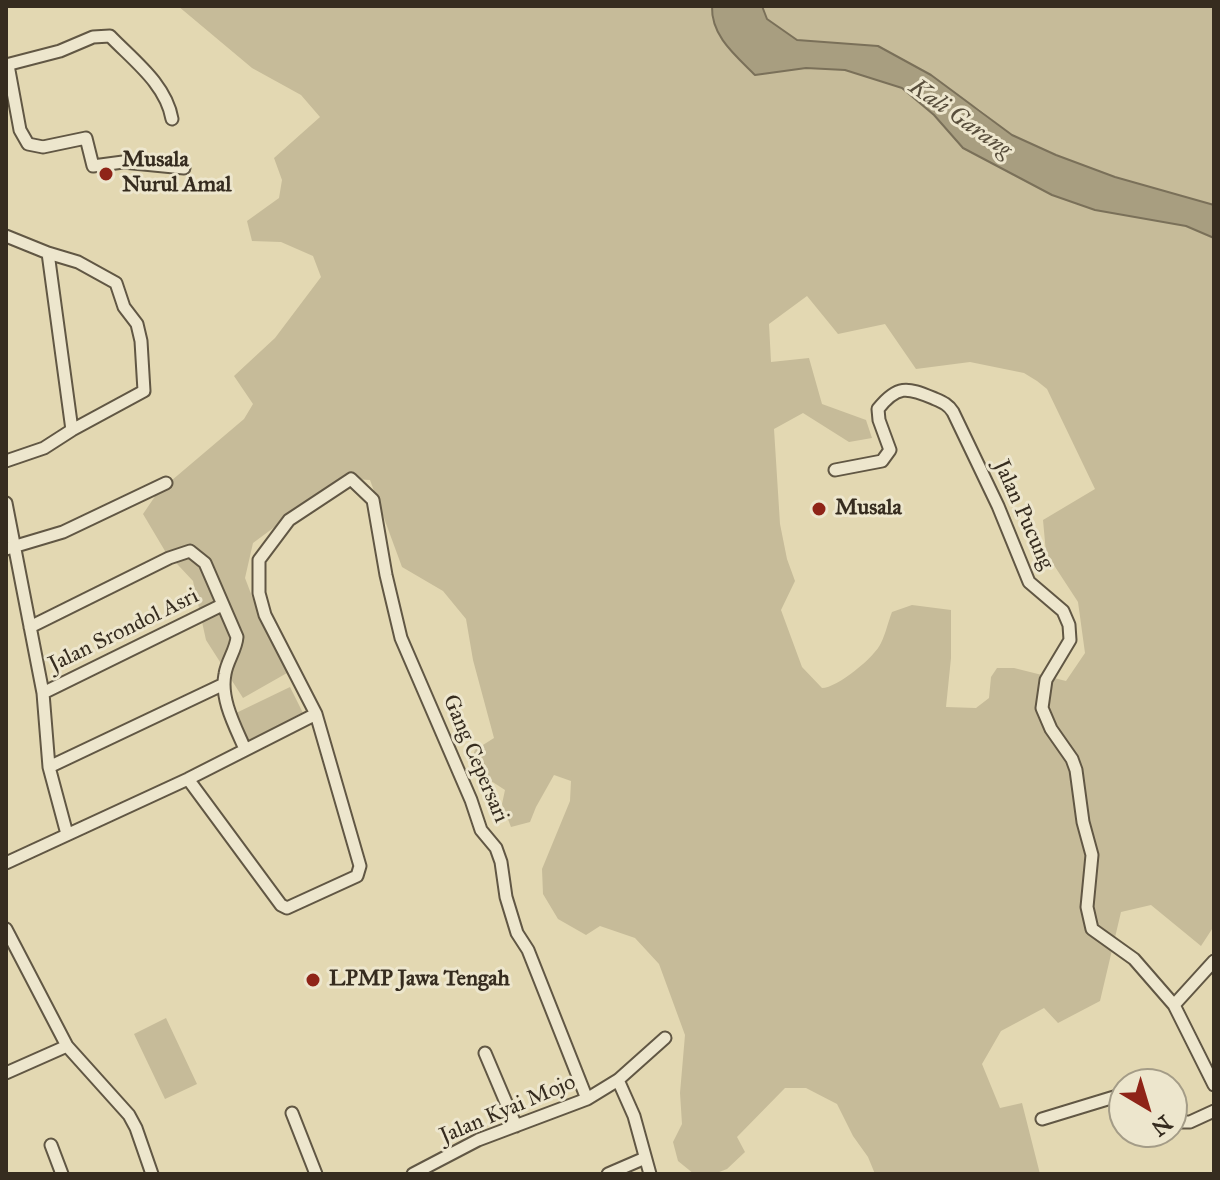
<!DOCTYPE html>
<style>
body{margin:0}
#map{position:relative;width:1220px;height:1180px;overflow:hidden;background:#e3d8b2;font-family:"IM FELL Great Primer",serif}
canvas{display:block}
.frame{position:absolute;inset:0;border:8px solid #362c1f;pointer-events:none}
.north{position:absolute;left:1108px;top:1068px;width:80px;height:80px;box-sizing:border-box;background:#ede6cd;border:2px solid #a49c87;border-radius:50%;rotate:142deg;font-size:22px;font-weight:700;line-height:32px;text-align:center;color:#362c1f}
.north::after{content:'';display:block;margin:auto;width:28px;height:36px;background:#8f2418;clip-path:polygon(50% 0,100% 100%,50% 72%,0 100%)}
</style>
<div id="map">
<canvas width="1220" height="1180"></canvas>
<div class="frame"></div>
<div class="north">N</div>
</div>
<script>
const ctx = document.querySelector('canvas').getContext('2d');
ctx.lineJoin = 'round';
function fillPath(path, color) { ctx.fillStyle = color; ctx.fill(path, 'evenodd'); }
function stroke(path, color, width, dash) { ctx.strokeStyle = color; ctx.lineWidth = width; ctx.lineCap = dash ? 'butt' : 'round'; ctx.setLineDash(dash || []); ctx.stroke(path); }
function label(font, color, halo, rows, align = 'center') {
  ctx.font = font + ' "IM FELL Great Primer",serif'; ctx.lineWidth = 6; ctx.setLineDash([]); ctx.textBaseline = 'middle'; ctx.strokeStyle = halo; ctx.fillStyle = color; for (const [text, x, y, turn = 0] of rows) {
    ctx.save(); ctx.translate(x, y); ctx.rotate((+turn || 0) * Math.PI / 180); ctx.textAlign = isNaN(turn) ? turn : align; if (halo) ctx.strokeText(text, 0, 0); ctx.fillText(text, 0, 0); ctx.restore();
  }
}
fillPath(new Path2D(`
 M178,6H712C712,36 735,55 755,75L806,68L845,70L902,88L934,115L963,148L1052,195L1095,210L1186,226L1214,238V926L1201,946L1151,905L1121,912L1100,1001L1058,1023L1044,1008L1001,1031L982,1064L1000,1108L1022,1103L1040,1174H875L868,1157L853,1136L837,1104L806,1088H785L737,1137L745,1152L727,1169L714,1174H694L678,1161L673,1142L682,1124L680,1093L685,1035L659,964L635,938L600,926L586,935L558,919L543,894L542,869L570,801L571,781L554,775L536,807L530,822L511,827L502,804L505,790L485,777L471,761L475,750L494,738L473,660L466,619L443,591L402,567L370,480L351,479L319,494L253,543L245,578L261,620L287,673L243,698L206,640L193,581L165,551L143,514L158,492L244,419L253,404L234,376L275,338L321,277L313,256L281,242L252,241L247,221L279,198L282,180L274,158L320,117L301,95L252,68ZM807,296L838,334L885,324L916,369L970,362L1024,373L1037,381L1047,389L1095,489L1043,520L1046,553L1078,602L1085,653L1066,681L1014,668H997L991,677L989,698L976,708L946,707L951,658V610L912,605L892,612C888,622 886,633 881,643C875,657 837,688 822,688L802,667L781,610L795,581L787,559L780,524L774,429L803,413L849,442L872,438L866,420L822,404L809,358L771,362L769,324Z
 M762,6H1214V205L1115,177L1056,155L1012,135L979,109L878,46L797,40L767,19Z
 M290,687L304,715L248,742L234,714Z
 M166,1018L197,1084L165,1099L134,1034Z`), '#c6bb99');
const water = new Path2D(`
 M712,6H762L767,19L797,40L878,46L931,75L1012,135L1056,155L1115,177L1214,205V238L1186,226L1095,210L1052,195L963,148L934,115L902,88L845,70L806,68L755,75C735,55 711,36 712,6Z`);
fillPath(water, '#a89e80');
stroke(water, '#7a7059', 2);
const minor = new Path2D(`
 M6,65L60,51L93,37L110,36C133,60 166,84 172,119
 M8,65L20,130L28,144L43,147L86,138L93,166L123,162L184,168
 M6,236L48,253L72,430L44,448L6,461
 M48,253L78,262L116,283L124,307L137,324L141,341L144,391L72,430
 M835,470L882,461L890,450L879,420L878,409C897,385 907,387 933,398C942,402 948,404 953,412L998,506L1029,582L1063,611L1069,625L1070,640L1046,680L1042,708L1051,729L1072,759L1076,770L1083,822L1092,855L1087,907L1092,929L1134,959L1174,1005L1214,1085
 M6,503L43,693L49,767L67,834
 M6,549L63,532L166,483
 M30,627L169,558L190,551L205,563L237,637C236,650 227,661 225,674C220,699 235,726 245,749
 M43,693L222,605
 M49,767L224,684
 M188,779L281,905L287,908L357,876L360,866L316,714L265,615L259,593V560L289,520L351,479L373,500L386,575L401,638L471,800L481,830L496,848L501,862L506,897L517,933L528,950L587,1099
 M6,863L188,779L316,714
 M6,929L67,1046L129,1115L136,1128L152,1174
 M1174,1005L1214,961
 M485,1053L516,1126
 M6,1073L67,1046
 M618,1080L634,1116L650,1174
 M292,1113L316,1174
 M1042,1119L1124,1094
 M1172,1122H1190L1214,1111
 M51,1145L62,1174
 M413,1174L478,1140L587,1099L618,1080L665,1038
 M608,1174L645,1158`);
stroke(minor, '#615744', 15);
stroke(minor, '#ede6cd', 11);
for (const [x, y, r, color] of [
 [106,174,8,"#8f2418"],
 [819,509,8,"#8f2418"],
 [313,980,8,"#8f2418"]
]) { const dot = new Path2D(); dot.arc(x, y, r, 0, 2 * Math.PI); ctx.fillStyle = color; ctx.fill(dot); stroke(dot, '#ede6cd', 3); }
label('bold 22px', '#362c1f', '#ede6cd', [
 ["Musala",122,161],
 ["Nurul Amal",122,186],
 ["Musala",835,509],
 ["LPMP Jawa Tengah",329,980]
], 'left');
label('22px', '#362c1f', '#ede6cd', [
 ["Jalan Pucung",1023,515,66],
 ["Jalan Srondol Asri",124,631,-26],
 ["Gang Cepersari",475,759,67],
 ["Jalan Kyai Mojo",508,1110,-23]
]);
label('italic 24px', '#584e3c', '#ede6cd', [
 ["Kali Garang",960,119,35]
]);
</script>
